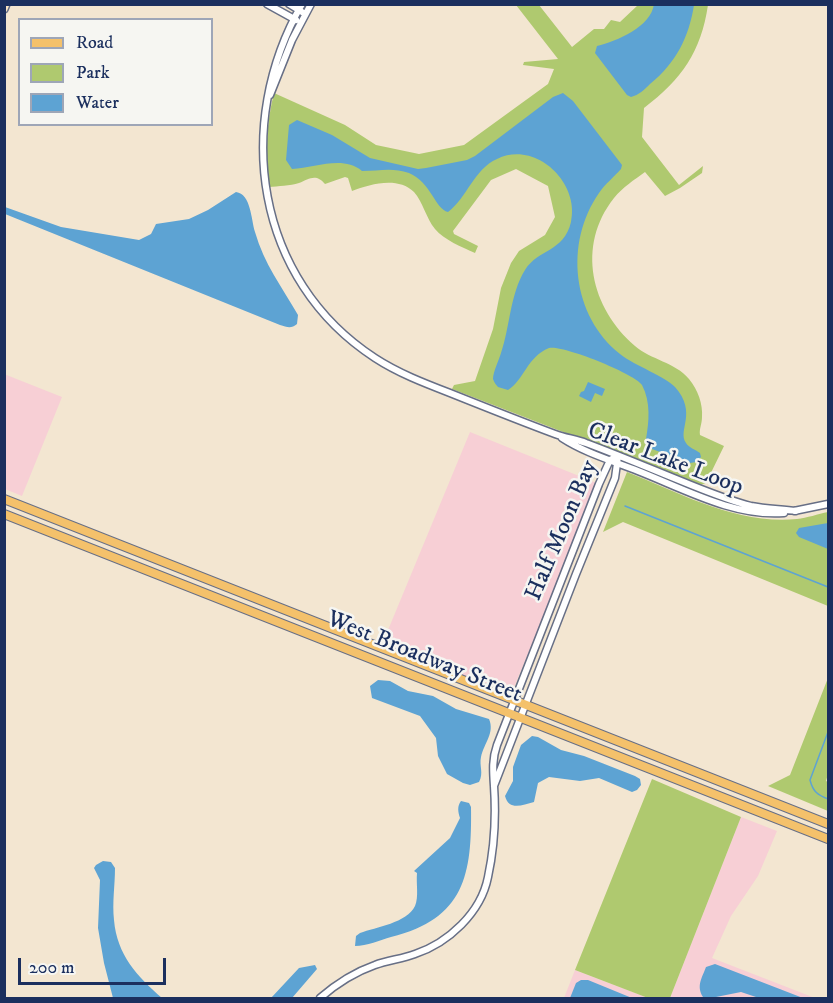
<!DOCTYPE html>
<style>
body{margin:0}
#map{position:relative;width:833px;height:1003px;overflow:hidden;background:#f3e6d1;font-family:"IM FELL DW Pica",serif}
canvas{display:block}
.frame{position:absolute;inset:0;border:6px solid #1b2f5e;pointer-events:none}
.legend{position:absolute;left:18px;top:18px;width:195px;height:108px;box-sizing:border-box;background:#f6f6f2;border:2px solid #9ea6b7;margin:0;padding:8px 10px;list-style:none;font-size:18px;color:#1b2f5e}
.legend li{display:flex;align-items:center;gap:12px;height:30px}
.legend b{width:30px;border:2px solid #9ea6b7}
.scale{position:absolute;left:18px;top:958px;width:148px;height:27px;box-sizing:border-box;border:3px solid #1b2f5e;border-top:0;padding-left:8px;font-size:18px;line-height:21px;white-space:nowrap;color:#1b2f5e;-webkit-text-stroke:4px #f6f6f2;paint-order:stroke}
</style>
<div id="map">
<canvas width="833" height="1003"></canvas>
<div class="frame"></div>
<ul class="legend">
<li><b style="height:8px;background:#f4c16b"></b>Road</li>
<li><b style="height:16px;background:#afc96f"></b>Park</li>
<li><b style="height:16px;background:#5da3d3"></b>Water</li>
</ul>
<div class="scale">200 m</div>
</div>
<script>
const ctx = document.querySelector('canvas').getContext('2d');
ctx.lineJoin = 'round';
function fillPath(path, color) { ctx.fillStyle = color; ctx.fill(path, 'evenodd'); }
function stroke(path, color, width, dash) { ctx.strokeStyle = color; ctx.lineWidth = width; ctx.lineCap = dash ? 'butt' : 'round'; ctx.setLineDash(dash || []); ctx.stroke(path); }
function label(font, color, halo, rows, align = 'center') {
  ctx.font = font + ' "IM FELL DW Pica",serif'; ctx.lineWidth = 5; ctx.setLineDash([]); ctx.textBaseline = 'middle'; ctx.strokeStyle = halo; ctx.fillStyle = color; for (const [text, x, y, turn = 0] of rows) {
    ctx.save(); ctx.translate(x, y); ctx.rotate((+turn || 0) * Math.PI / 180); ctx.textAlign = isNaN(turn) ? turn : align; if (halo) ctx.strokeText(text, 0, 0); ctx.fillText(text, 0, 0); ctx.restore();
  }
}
fillPath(new Path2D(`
 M4,374L62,397L22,496L5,489Z
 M470,432L599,484L512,692L381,647Z
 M741,817L777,831L758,876L731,916L712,958L815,998H670Z
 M575,970L648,998H564Z`), '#f7cfd5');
fillPath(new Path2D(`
 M516,5H539L572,47L594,29H604L611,20L620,22L638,5H708C701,52 682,79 644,108L642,137L679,185L703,166L702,173L680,188L665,196L645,172C634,180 623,187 614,198C576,246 591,308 635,346C651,360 675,362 689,379C698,390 703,404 702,417C702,424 699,429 700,435L724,446L706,483L700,485L452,389L454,385L475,381L493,329L501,288L511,263L519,251L545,235L555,217L548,186L516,169L491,180L453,231L454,234L478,246L475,253C462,247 444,240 435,229C426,218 423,202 414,192C398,176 370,184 352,191L348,178L345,177L325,184C316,173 309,179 299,183C290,186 278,186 269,187C265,155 266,125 274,93L345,125L376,145L419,154L464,145L548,84L554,69L523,65L524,62L558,59Z
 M627,472C680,493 737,525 797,519C807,518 818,514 828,512V606L623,522L603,532Z
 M828,678V774L826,781L828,782V811L768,786L790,775Z
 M652,779L741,817L670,998H648L575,970Z`), '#afc96f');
fillPath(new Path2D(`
 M654,4L694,5C689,37 676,63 650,84C644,90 639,95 631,97L627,95L595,53L597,46C617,41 651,27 654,4Z
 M563,93L573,101L622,165L621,169C614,177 605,184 599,193C564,243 572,316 620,354C635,366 665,376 675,387C698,413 677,430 686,443C689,448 695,449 700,453L701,457L696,462L690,463L652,449L646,439C649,422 651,402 642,385C636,374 561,344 549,348C527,357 524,380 508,390L498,387C496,385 494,382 493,379C493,372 499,360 501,353C510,327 510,294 525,270C538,249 564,252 571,222C580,183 536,140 497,159C474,169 467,198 448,212C435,209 431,182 409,173C392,167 379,171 362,171C343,155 315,168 292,169L286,160L289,125L297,120L332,135L370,158L418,169L426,168L467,160L475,156L553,97Z
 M236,192C251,194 251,219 255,232C264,264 282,287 298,315L297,324C291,329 287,327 280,325L5,214V207L61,227L139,240L151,234L156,224L189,219L208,210Z
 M588,382L605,389L602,396L595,393L591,402L579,396L581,392L584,391Z
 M828,523V549L799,537L796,533L799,528Z
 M378,680L390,681L408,691L433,696L456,709L489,719C495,733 484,743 481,757C479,766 484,773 479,782L470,785L463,783L447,774L438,756L436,738L420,716L372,698L370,686Z
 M532,736L538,737L561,750L584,756L635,776L640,779L641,785L637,790L632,792L599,778L580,781L549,777L538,783L534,802C522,805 509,811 505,796L513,781V767L521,745Z
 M461,801L469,803L471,807C472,874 465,919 391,937C380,940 367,946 355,946L356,936L360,933C376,927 407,923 415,906C419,897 416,884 417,873L414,871L450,838L460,818C458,812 457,806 461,801Z
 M103,861L111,862L115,868C115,885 112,903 114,920C117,955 137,976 162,998H113L104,963L98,928L100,880L94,868L96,865Z
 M715,964L803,998H759L741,992L711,998L703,997C696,986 702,978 706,967Z
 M315,965L317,969L292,998H271L299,968Z
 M581,980H588L632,998H570L576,983Z`), '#5da3d3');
stroke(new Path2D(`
 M625,506L828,587
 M828,732L810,780C813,792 818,795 828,799`), '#5da3d3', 1.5);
const tertiary = new Path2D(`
 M267,4L296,20
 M289,4L302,12
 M302,4C233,124 255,280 375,358C398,373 424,383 450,393C485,407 520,421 555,434C565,438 576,439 586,443C621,456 656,471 691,485C711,493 731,501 751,506C766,509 782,509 796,511
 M270,95L292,40L311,4
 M562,438C585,453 613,461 638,471C684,489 734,517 784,513
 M794,511L828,504
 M320,998C335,985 355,972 375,965C388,960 402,959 415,954C448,943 481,913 488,877C494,849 496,815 494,786C493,771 492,759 497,745L599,484L610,460L618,456L615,478L576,574L494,786`);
const secondary = new Path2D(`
 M4,9L6,4`);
const primary = new Path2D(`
 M4,499L828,824
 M4,514L828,839`);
stroke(tertiary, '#676f86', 9);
stroke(secondary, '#676f86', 10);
stroke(primary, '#676f86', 10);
stroke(tertiary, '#fff', 6);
stroke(secondary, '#fbe6c4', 7);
stroke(primary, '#f4c16b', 8);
label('24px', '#1b2f5e', '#f6f6f2', [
 ["Clear Lake Loop",665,460,21],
 ["Half Moon Bay",563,531,-67],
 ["West Broadway Street",424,658,22]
]);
</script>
